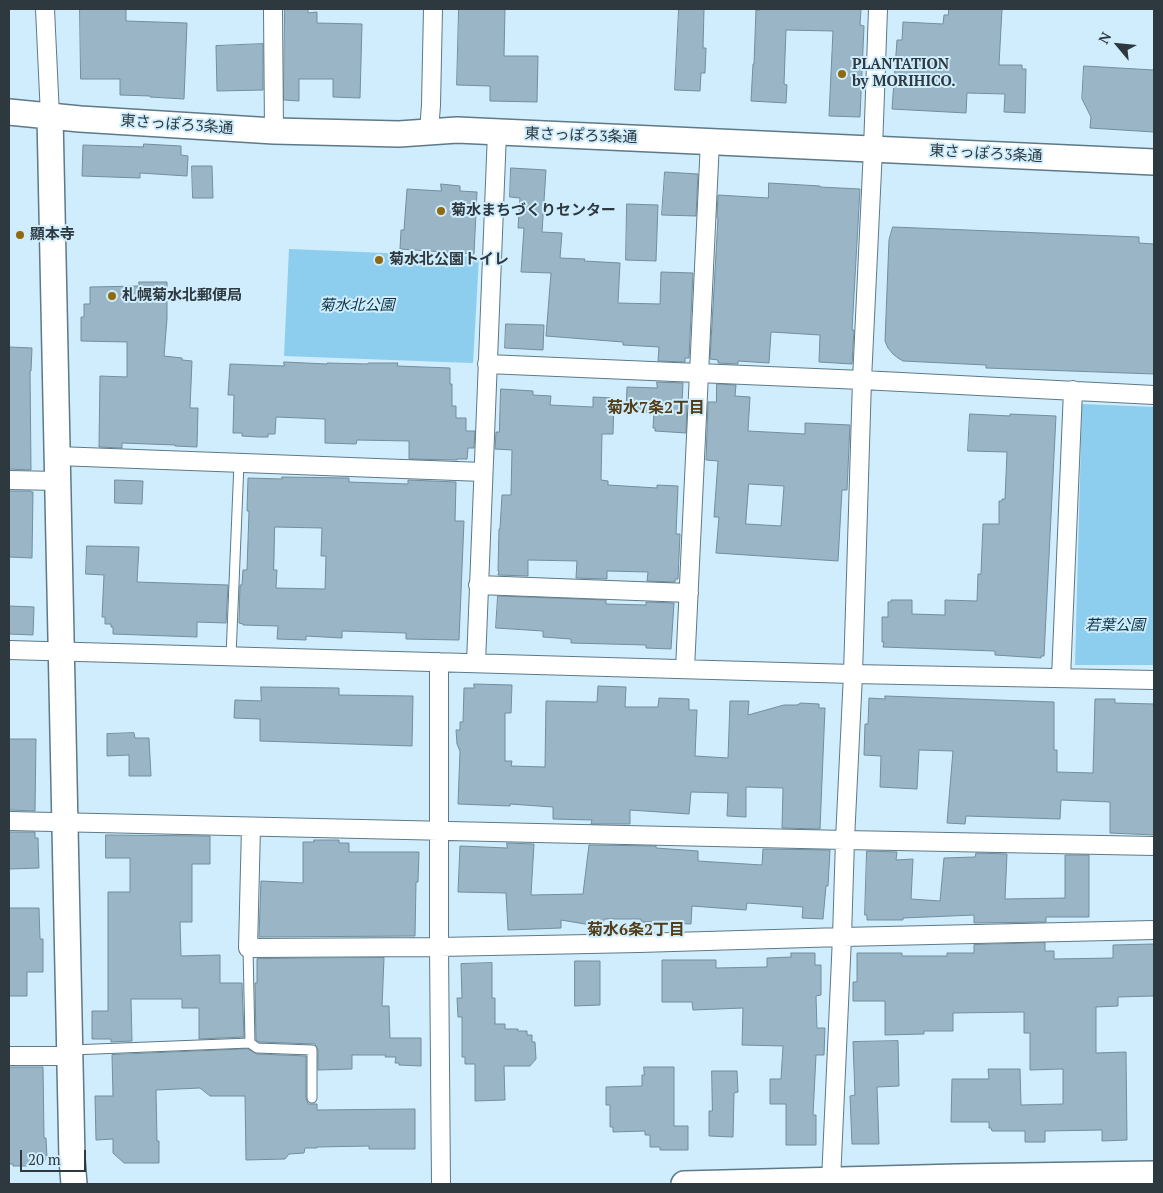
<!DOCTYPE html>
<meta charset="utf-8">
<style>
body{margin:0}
#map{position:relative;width:1163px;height:1193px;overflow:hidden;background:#cfedfd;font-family:"PT Serif",serif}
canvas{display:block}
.frame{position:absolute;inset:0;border:10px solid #2d393f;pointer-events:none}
.north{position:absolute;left:1093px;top:20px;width:50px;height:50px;-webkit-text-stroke:4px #cfedfd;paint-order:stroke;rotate:298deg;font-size:14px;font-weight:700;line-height:20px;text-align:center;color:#2d393f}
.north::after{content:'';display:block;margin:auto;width:18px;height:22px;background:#2d393f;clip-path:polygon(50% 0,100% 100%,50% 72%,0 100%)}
.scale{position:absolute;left:20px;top:1150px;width:66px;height:22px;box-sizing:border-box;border:2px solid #2d393f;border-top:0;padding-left:6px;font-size:15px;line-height:18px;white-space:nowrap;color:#2d393f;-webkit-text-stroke:4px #cfedfd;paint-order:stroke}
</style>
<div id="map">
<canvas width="1163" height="1193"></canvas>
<div class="frame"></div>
<div class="north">N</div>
<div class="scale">20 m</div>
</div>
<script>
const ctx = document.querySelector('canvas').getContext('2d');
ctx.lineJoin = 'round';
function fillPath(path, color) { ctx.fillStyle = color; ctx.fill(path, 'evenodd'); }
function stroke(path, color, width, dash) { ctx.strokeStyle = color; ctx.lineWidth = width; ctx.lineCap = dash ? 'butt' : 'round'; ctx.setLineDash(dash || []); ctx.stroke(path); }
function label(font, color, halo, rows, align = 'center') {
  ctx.font = font + ' "PT Serif","Noto Sans JP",serif'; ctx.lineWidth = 4; ctx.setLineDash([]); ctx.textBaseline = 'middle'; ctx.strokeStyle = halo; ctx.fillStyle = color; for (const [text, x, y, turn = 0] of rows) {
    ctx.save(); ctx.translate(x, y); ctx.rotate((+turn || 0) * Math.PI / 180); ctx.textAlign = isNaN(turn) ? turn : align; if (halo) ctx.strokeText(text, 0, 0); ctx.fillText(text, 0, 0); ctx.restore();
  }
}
fillPath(new Path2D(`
 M289,249L479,257L473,363L284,356Z
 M1082,404L1154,407V665H1075Z`), '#8dcdee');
const building = new Path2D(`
 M80,9H126V21L187,23L184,99L150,97V96L120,95V79H81Z
 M285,9H308V13L317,12V23L362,24L360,98L333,97V79H299V101L284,100Z
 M459,9H505L504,56H538L537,102L490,101V86L457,85Z
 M679,9H704L703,48H706L705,73H701L700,91L675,90Z
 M760,9H861L860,25L864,26L860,117L829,116L833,31L786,30L784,84L787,85L786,103L751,101L753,64H754L756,10H760Z
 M949,9H1002L999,65H1022V69H1026L1025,113L1004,112L1005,94L967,93L966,113L892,109L897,40H902L903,22L943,24L944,15H948Z
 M263,44V90L217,91L216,46Z
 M1084,66L1154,70V132L1090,128L1091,117L1082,99Z
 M144,144L181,146V155L188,156L187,176L140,173V178L82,176L83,145L143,147Z
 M192,166H212L213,198H193Z
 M511,168L546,170L542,232L562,233L560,258L585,259L584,261L620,263L618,303L660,304L661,272L693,273L689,358H685V362L658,361L659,347L623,345V342L546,336L551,273L521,272L524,228H518L520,198L510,197Z
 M665,172L698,174L696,216L662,215Z
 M769,183L820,186V187L860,189L852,330H854L852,364L819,362L820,335L771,332L769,363L738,361V364L718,363V360L710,359L718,218H717L718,195L768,198Z
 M441,184L460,186V191L477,192L474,254L400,249L401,230H404L407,189L441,191Z
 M627,204L658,205L656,261L626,260Z
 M893,227L1139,237V243L1154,244V374L986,368V365L903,361L898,358L893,354L888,348L885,341L889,240Z
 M139,282H167V319L164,356L182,358V360L192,361L190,408H198L197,447L175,446V445L122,443V448L99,447L100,376L127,377V342L81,341V317H84V304H90V287L139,286Z
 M506,324L544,325L543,350L505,348Z
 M9,347L32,348L31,371H30L31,470L9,469Z
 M284,362L327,364V363L368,364V363H398L397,366L450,368V384H452V406H456V418H466V431H475L474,448H468L467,459H457V460L409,459V441L357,440L356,444L325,443V419L276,417L275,434H268V437H259L242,436V433H233L234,395H228L230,364L284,366Z
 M657,382L683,383L682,401H687L686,433L655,431V428H653L654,413L626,411L627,387L657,388Z
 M717,384L736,385L735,396L750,397L748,431L805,434V423L850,425L847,490H842L838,561L716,553L719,517H714L718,461L706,460L708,402H716ZM749,484L784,486L781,526L746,524Z
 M501,389L533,391V395L551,396L550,405L593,407V397L614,398L613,434H602L601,480L608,481V485L657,488V485L678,486L676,534H680L678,579H675V582L647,581L648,572L607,571V579L576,578L577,561L528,560V576L498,575L499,571H498L499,529H500L502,495H511L512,450L495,449L496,432H499Z
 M970,414L1010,416V414L1056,416L1044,656H1041V658L995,655V651L883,647L884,642H882V617H888V602H891V600H912V614L945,615V600L977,601L978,574H981L983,524H999V501H1002V499H1005L1007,452L968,451Z
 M282,477L349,478V482L408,484V480L456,482L455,521H464L459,640L406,639V633L342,631V638L306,636V640L277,639L278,626L243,625V624L239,623L240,585H242L243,570H247L249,511H247L248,478L282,479ZM275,527L322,528L321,556H326L325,589L276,588L277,570H274Z
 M115,480L143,481L142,504L115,503Z
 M9,491H31V492H33L32,558L9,557Z
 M87,546L139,547L137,582L228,585L226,623L197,622V637L113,634V627H111V624H105V617H102L104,575L86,574Z
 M498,596L606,600V604L646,605V602L674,603L671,649L646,648V645L571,643V639L543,637V631L496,628Z
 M9,606L34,607L33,635L9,634Z
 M474,684L512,685L511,713H505V761H512L511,766L545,767L546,701L597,702L598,686L626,687L625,707H658L659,698L689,699V710H697L695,756L728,758L730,701H749L748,715L784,705H797L801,703L819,704V708H825L820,829L782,828L783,788L746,787V817L727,816L728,793L691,792L689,814L630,810V824H591L592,820L553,819V807L510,804V806L458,804L460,751L457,744L456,730H460V722H463L464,688H474Z
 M261,687L339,688V695L413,696L412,746L260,741V719L234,718L235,700L261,701Z
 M885,696L1054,702V750H1057V772L1093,773L1095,699H1115V703L1154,704V835L1110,833V802L1061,800L1060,819L966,816L965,824L947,823L953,751L919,750L917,789L880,787L881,756L864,755L865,724H868L869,698L885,699Z
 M134,733L135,738H149L151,776H129V755L107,756V734Z
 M9,739H36L35,811L9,810Z
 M9,832H35V838H38L39,868L9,869Z
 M106,835L210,836V864H192V922H180L181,956L220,955V983H242L244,1037L199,1039V1008H182V999H131L132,1041L111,1042V1039H92V1011H108V892H130V858H106Z
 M314,840H339V843H349V852H419L418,882H416L415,936L259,937L261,881L303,883V842H314Z
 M507,843L534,844L531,895L583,894L589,845L656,846V848L698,851V861L762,865L763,849L830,850L828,886H826L823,919L802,918L803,907L747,903L746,910L692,906L691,924L666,923V922H641V919H604L603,927L561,920V928L508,930L506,893L458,892L460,846L507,848Z
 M867,851L897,852L896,860L913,859L911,899L940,901L944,858L975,857L976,853L1007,854L1005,899L1065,898V855H1089V917H1046V922L974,923V915L903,918V920H867V915H865Z
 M9,908H39L40,939H43V972H27V996H9Z
 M1045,943V951H1054V959L1113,958V945L1154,944V996L1118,997V1006L1096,1007V1053L1126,1052L1127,1140L1102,1141V1130L1045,1131V1142H1025V1131H992L991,1128H989V1122H951L952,1079H989L988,1069H1020L1021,1105L1063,1104V1069L1030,1070V1033H1024V1012L953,1013V1031H924V1034L885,1035V1001H853V982H857V953H902V956H947V953H974V945Z
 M791,953H815V965H821V995L816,996L817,1028H825L824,1055H816L813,1115H816V1145H786V1104H770V1079H781L783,1046L742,1045L743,1008L693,1010L692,1002H662V960H716V968L767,967V958L791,957Z
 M384,958L382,1006H389L390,1038H421V1066L399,1065V1063H395L396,1057H385L386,1055H352V1069L318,1070V1050L315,1044L259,1042L256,1040L255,983H257V959Z
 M575,961H600V1005L575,1006Z
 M492,963V998H495V1024H505V1029H518V1031H527V1035H532V1042H535L536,1059L530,1066H504L505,1100L475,1101V1064H465V1057H462V1017H458L457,998H462L461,964Z
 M898,1041L899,1086L877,1087L879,1144H852L850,1096L855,1095L853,1042Z
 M248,1049L257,1054L306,1056V1098L308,1104H317V1110L415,1109V1149H369V1146L317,1147V1148H305L304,1153L289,1154L285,1159L246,1160L245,1096H210L200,1088L156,1090L157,1141H159V1163H124L113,1153V1139L96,1140L95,1096H113L112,1055Z
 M9,1067H43L44,1138H46L47,1157L41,1166H13V1164H9Z
 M644,1067H674V1126H688V1150H660V1147H650V1135H645V1131L613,1132V1127H610V1105H606V1087L642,1086V1075H644Z
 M712,1071H737L738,1092L734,1093L733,1137L709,1136V1111H712Z`);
fillPath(building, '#9ab6c6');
stroke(building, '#728e9d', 1);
const lane = new Path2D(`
 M231,656L239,463
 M250,1043L257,1048L312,1050V1098
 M71,1050L250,1043L248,948`);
const street = new Path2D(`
 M45,9L50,116
 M273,9L274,131
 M429,131L431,105L433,9
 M487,364L862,380L1154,395
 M57,456L483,472
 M9,480L58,481
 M478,585L689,593
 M9,650L853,674L1154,680
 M439,662V947L441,1184
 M476,663L497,132
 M685,669L710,141
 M1061,678L1073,390
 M9,821L845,840L1154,846
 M251,827L248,948L439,947L639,943L842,937L1154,930
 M9,1056H70
 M831,1181L842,937L845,840L853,674L862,380L873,149L878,9`);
const secondary = new Path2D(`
 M9,112L80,119L274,131L399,134L457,130L1154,162
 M50,116L72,1159L74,1184
 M684,1184L958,1177L1154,1174`);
stroke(lane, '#5e7987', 11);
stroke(street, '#5e7987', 20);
stroke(secondary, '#5e7987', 28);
stroke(lane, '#fff', 9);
stroke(street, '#fff', 18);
stroke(secondary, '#fff', 25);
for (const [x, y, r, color] of [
 [842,74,5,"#90680e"],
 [441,211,5,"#90680e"],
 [20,235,5,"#90680e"],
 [379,260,5,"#90680e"],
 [112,296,5,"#90680e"]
]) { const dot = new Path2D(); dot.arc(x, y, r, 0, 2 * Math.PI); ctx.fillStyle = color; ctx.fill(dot); stroke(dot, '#cfedfd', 2); }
label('bold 15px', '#2d393f', '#cfedfd', [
 ["PLANTATION",852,65],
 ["by MORIHICO.",852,82],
 ["菊水まちづくりセンター",451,211],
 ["顯本寺",30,235],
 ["菊水北公園トイレ",389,260],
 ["札幌菊水北郵便局",122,296]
], 'left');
label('15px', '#2d393f', '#cfedfd', [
 ["東さっぽろ3条通",177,125,4],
 ["東さっぽろ3条通",581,136,2],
 ["東さっぽろ3条通",986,154,3]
]);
label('italic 15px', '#0c3344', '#cfedfd', [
 ["菊水北公園",357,306],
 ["若葉公園",1115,626]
]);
label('bold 16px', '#513d17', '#cfedfd', [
 ["菊水7条2丁目",656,408],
 ["菊水6条2丁目",636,930]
]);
</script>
